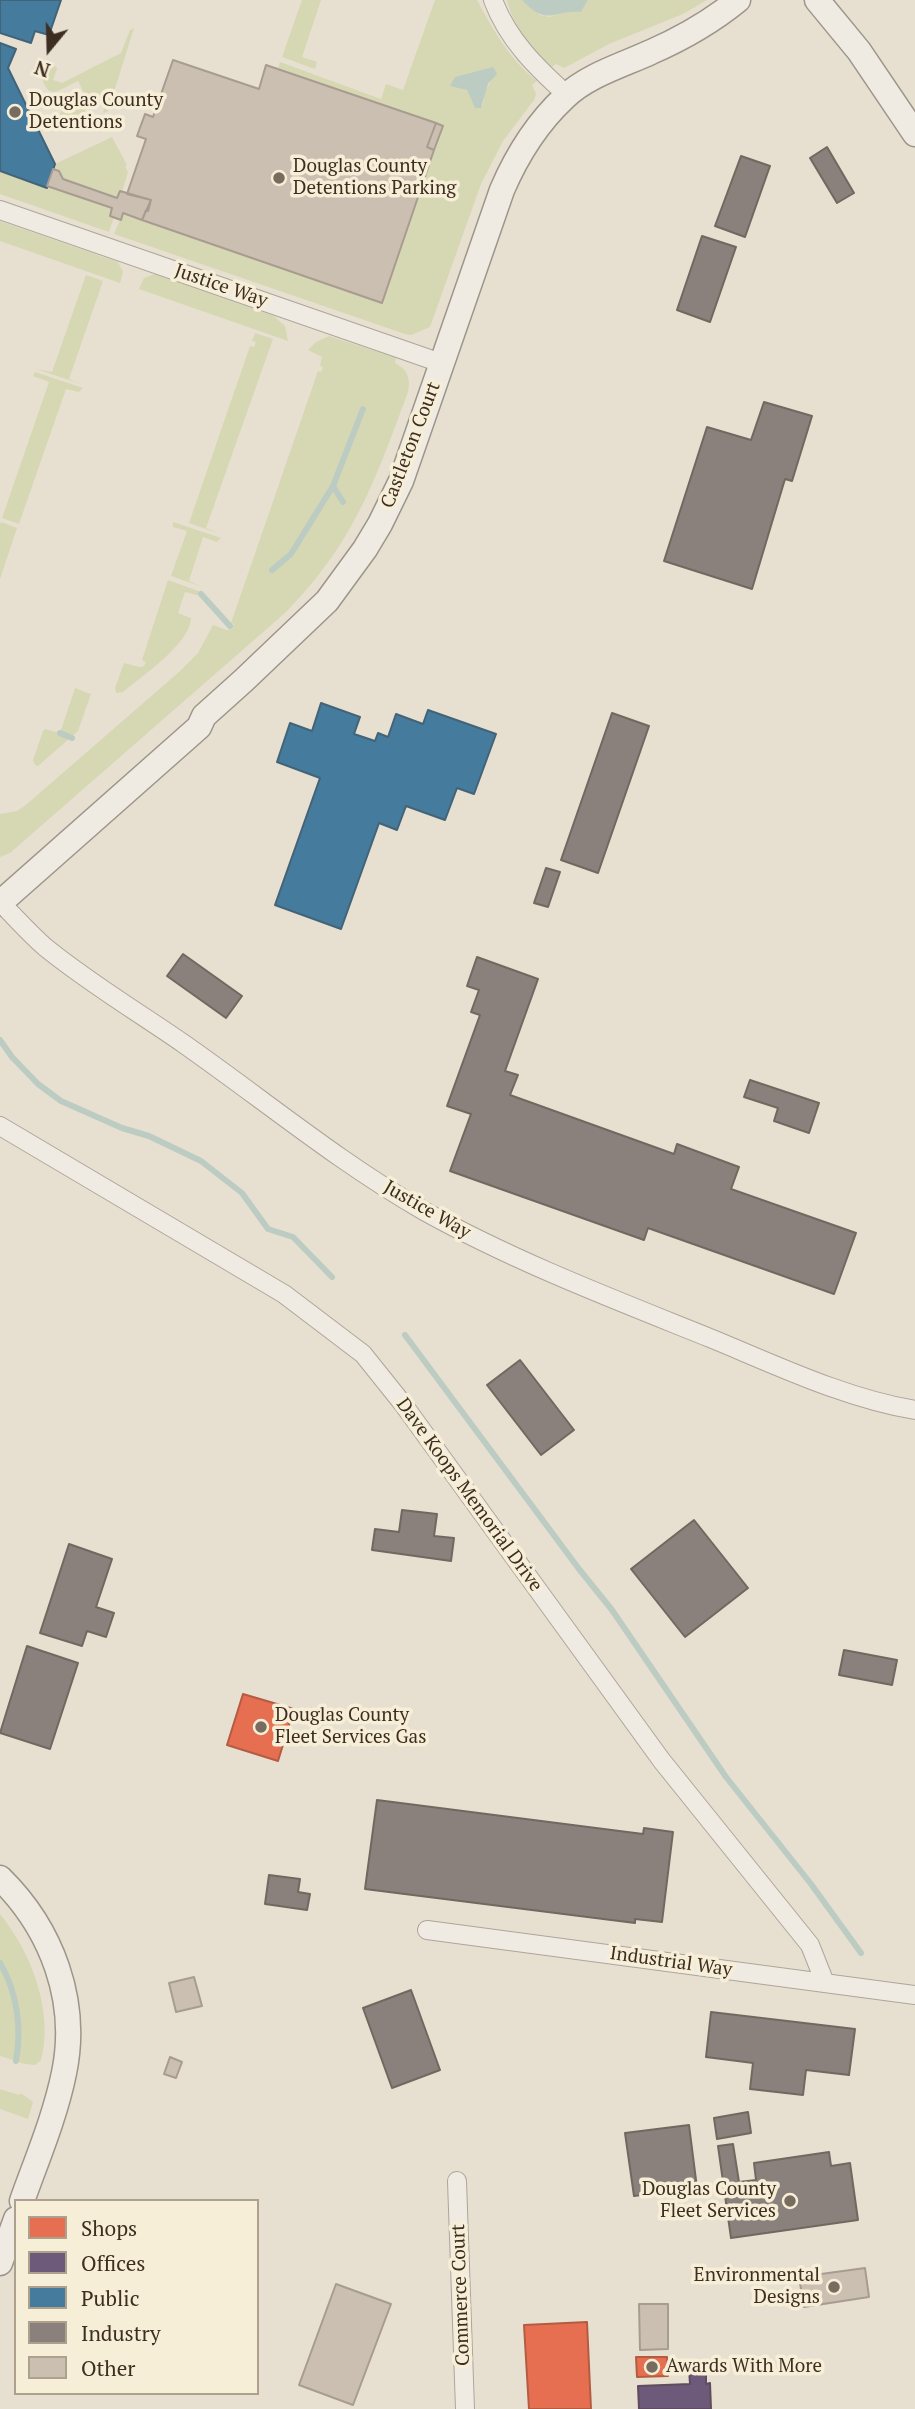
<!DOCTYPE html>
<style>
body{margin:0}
#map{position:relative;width:915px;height:2409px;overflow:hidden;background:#e7e0d1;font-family:"PT Serif",serif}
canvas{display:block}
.legend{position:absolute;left:14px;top:2199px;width:245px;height:196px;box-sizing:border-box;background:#f7eed8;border:2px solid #ada18e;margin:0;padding:9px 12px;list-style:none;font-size:21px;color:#3d2e20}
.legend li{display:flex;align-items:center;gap:14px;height:35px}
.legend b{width:35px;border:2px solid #ada18e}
.north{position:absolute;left:14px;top:14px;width:70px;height:70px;-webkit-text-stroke:5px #f7eed8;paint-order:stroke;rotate:199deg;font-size:19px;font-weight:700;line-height:28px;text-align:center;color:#3d2e20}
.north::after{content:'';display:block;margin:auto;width:24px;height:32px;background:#3d2e20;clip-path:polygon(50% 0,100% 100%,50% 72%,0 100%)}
</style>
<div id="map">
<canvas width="915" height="2409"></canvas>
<ul class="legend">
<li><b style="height:19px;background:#e76f51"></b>Shops</li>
<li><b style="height:19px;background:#6d597a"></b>Offices</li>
<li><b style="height:19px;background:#457b9d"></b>Public</li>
<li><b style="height:19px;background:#8a817c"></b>Industry</li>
<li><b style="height:19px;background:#cbbfb2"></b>Other</li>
</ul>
<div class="north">N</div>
</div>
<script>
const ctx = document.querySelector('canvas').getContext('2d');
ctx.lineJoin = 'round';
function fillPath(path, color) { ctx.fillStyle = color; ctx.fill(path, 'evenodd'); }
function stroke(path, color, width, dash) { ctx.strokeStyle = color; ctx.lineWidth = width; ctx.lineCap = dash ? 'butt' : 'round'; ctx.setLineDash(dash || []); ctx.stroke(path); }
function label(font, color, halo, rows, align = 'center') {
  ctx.font = font + ' "PT Serif",serif'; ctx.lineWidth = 7; ctx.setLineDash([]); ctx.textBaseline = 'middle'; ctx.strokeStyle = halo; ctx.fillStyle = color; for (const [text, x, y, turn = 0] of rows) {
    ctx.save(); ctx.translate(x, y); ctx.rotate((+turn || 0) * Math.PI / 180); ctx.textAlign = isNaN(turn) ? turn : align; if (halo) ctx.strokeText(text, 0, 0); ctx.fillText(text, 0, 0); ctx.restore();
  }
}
fillPath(new Path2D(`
 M302,0H321L302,57L317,62L315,69L282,57Z
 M435,0H477C493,30 510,60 537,81L532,85L536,94L534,100L503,141L481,184L430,327L411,335L405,334L114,234L123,213L382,303L443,126L278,68L280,62L381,99L386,84L403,90ZM493,67L494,76L485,91L483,105L475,107L467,90L458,87L481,71Z
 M507,0H522L540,15L550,17L567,10L581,12L588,0H707L683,14L609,44L564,68L556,64L552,67C531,48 514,29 507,0Z
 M134,28L108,111L103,113L106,100L98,96L88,102L80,126L68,127L60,115L61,111L86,97L78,81L56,92L49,91C38,79 43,72 56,66L57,69L53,80L62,83L121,53L130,30Z
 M112,137L127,165L125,166L128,172L122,192L119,191L117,198L63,179L53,169L55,164Z
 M0,171L112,208L110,215L114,217L109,232L0,194Z
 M0,221L118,262L123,272L120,283L0,241Z
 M155,274L274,316L285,326L288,341L139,289L144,278Z
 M86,275L103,281L69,379L84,385L36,369L52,372Z
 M255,333L273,339L206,528L220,534L189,523L250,346L254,347L256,342L252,341Z
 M329,336L396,358L395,363C407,369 411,378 408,392C375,481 354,543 285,613L10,853L0,857V814L17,811L27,804L179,672L198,653L213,625L227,630L232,629L234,624L231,623L318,371L321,372L323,367L320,366L322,357L308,350L316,342Z
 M35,372L83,388L79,392L66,389L19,524L2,518L49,382L33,376Z
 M1,522L17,528L0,579V524Z
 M173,522L221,538L217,542L203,537L189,581L203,587L171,576L187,531L173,527Z
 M168,580L201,592L197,595L185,592L178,613L191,618C190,644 143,675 123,692L116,693L115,688L124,663L139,667L144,666L146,662L142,660Z
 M75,688L91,694L78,731L38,766L35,765L33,760L43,731L45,729L60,733Z
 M0,1914C31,1952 54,2011 41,2060L35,2065L25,2064L0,2056Z
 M0,2089L19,2095L21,2093L33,2102L28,2119L0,2109Z`), '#d6d7b3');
fillPath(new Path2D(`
 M522,0H588L581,12C552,9 548,28 522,0Z
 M493,67L497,74L488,84L481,108H475L467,90L450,86L455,77Z`), '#bcccc2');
const shops = new Path2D(`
 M243,1694L294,1709L278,1761L227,1745Z
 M587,2322L591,2409H529L524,2325Z
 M636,2357H667L668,2376L637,2377Z`);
fillPath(shops, '#e76f51');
stroke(shops, '#b45c42', 2);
const offices = new Path2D(`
 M689,2369H706V2384L710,2383L711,2409H639L638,2386L690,2384Z`);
fillPath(offices, '#6d597a');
stroke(offices, '#5f4c5f', 2);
const public = new Path2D(`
 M0,0H61L49,35L35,31L31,43L0,33Z
 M0,43L16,49L8,68L55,164L47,188L0,171Z
 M321,703L360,717L354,734L375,741L378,733L388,737L396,714L423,724L428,710L496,734L474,794L457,788L445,820L406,806L397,830L379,823L341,929L275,905L320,778L277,762L290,723L312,731Z`);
fillPath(public, '#457b9d');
stroke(public, '#436478', 2);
const industry = new Path2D(`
 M827,147L854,193L837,203L810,158Z
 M741,156L770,166L745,237L715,226Z
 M702,236L736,247L710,322L677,310Z
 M764,402L812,416L792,481L785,479L752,589L664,561L707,427L751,440Z
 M612,713L649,726L598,873L561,860Z
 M546,868L560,872L548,907L534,903Z
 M183,954L242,996L226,1018L167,976Z
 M477,957L538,979L505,1071L518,1075L510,1095L674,1154L677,1144L739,1167L731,1189L856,1233L834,1294L648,1228L644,1240L450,1171L471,1114L447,1106L480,1015L471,1012L479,990L467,986Z
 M750,1080L819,1103L809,1133L774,1121L778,1108L744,1097Z
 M520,1360L574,1430L541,1455L487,1385Z
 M402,1510L437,1514L434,1536L454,1538L451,1561L372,1550L375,1529L399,1532Z
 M694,1520L748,1588L685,1637L631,1569Z
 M69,1544L112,1559L96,1607L114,1613L106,1637L87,1631L82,1646L40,1633Z
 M27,1646L78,1663L50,1749L0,1733Z
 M844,1650L897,1660L892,1685L839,1675Z
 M377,1800L643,1834L644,1828L673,1832L662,1922L635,1919V1923L365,1889Z
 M269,1875L300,1879L298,1892L310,1894L307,1910L265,1904Z
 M411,1990L440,2070L392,2088L363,2008Z
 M711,2012L855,2029L849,2075L806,2070L803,2095L750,2089L753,2063L706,2057Z
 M748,2112L751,2133L717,2139L714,2118Z
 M689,2125L697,2188L634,2196L625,2133Z
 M733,2144L739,2182L756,2180L754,2163L829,2152L831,2166L850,2163L858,2220L731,2238L718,2146Z`);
fillPath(industry, '#8a817c');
stroke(industry, '#736860', 2);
stroke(new Path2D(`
 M343,502L333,486L363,409
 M272,570L291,554L333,486
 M201,594L230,626
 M60,733L72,738
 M0,1040L12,1057L38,1084L61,1101L122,1128L149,1136L201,1161L242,1193L268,1229L293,1237L332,1277
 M405,1335L579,1569L612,1610L726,1777L811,1884L861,1953
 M0,1963C17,1991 22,2029 16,2061`), '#bcccc2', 6);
const building = new Path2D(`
 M173,60L259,89L266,65L436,123L427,147L434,150L382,303L142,220L151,200L127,194L146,139L137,136L145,114L153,117Z
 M436,123L443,126L434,150L427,147Z
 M53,169L59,171L63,179L117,198L120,191L151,200L148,211L146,210L142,220L123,213L121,220L110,216L112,208L47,186Z
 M194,1977L202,2006L176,2012L169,1983Z
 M170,2057L182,2062L176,2078L164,2074Z
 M865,2268L869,2297L804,2307L799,2277Z
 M336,2284L391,2304L353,2405L299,2385Z
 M639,2304H668V2349L640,2350Z`);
fillPath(building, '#cbbfb2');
stroke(building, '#a89c90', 2);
const street = new Path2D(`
 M493,0C508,40 536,67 567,95
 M0,210L441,363
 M0,902C15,917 29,933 45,947C89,983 138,1012 184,1044C264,1100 340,1163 424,1211C516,1262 613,1299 710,1338C776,1365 844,1398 915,1410
 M0,1126L284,1294L363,1354L403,1404L662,1761L810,1945L825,1983
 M427,1930L915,1995
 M457,2181L465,2409`);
const secondary = new Path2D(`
 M817,0L859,51L915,134
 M0,903L199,727L204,716L243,681L327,601L365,549L380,524L401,481L502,190C517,155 537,123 565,97C588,75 623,65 651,52C683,38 711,22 738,0
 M0,1878C52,1929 79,2001 64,2073C55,2117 37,2159 22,2201
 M0,2263L16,2219`);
stroke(street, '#ada599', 20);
stroke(secondary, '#9c958a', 27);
stroke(street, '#efebe3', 18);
stroke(secondary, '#efebe3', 24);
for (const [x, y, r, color] of [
 [15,112,7,"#786c5e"],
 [279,178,7,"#786c5e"],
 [261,1727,7,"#786c5e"],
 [790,2201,7,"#786c5e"],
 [834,2287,7,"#786c5e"],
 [652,2367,7,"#786c5e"]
]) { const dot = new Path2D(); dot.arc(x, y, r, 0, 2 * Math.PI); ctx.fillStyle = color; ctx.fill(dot); stroke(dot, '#f7eed8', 2.5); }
label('19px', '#3d2e20', '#f7eed8', [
 ["Douglas County",29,101],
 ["Detentions",29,123],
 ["Douglas County",293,167],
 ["Detentions Parking",293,189],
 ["Douglas County",275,1716],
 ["Fleet Services Gas",275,1738],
 ["Douglas County",776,2190,"right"],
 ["Fleet Services",776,2212,"right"],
 ["Environmental",820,2276,"right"],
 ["Designs",820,2298,"right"],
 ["Awards With More",666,2367]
], 'left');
label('19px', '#3d2e20', '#f7eed8', [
 ["Justice Way",221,286,19],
 ["Castleton Court",411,445,-69],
 ["Justice Way",427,1210,30],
 ["Dave Koops Memorial Drive",469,1495,54],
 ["Industrial Way",671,1962,8],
 ["Commerce Court",461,2295,-92]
]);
</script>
